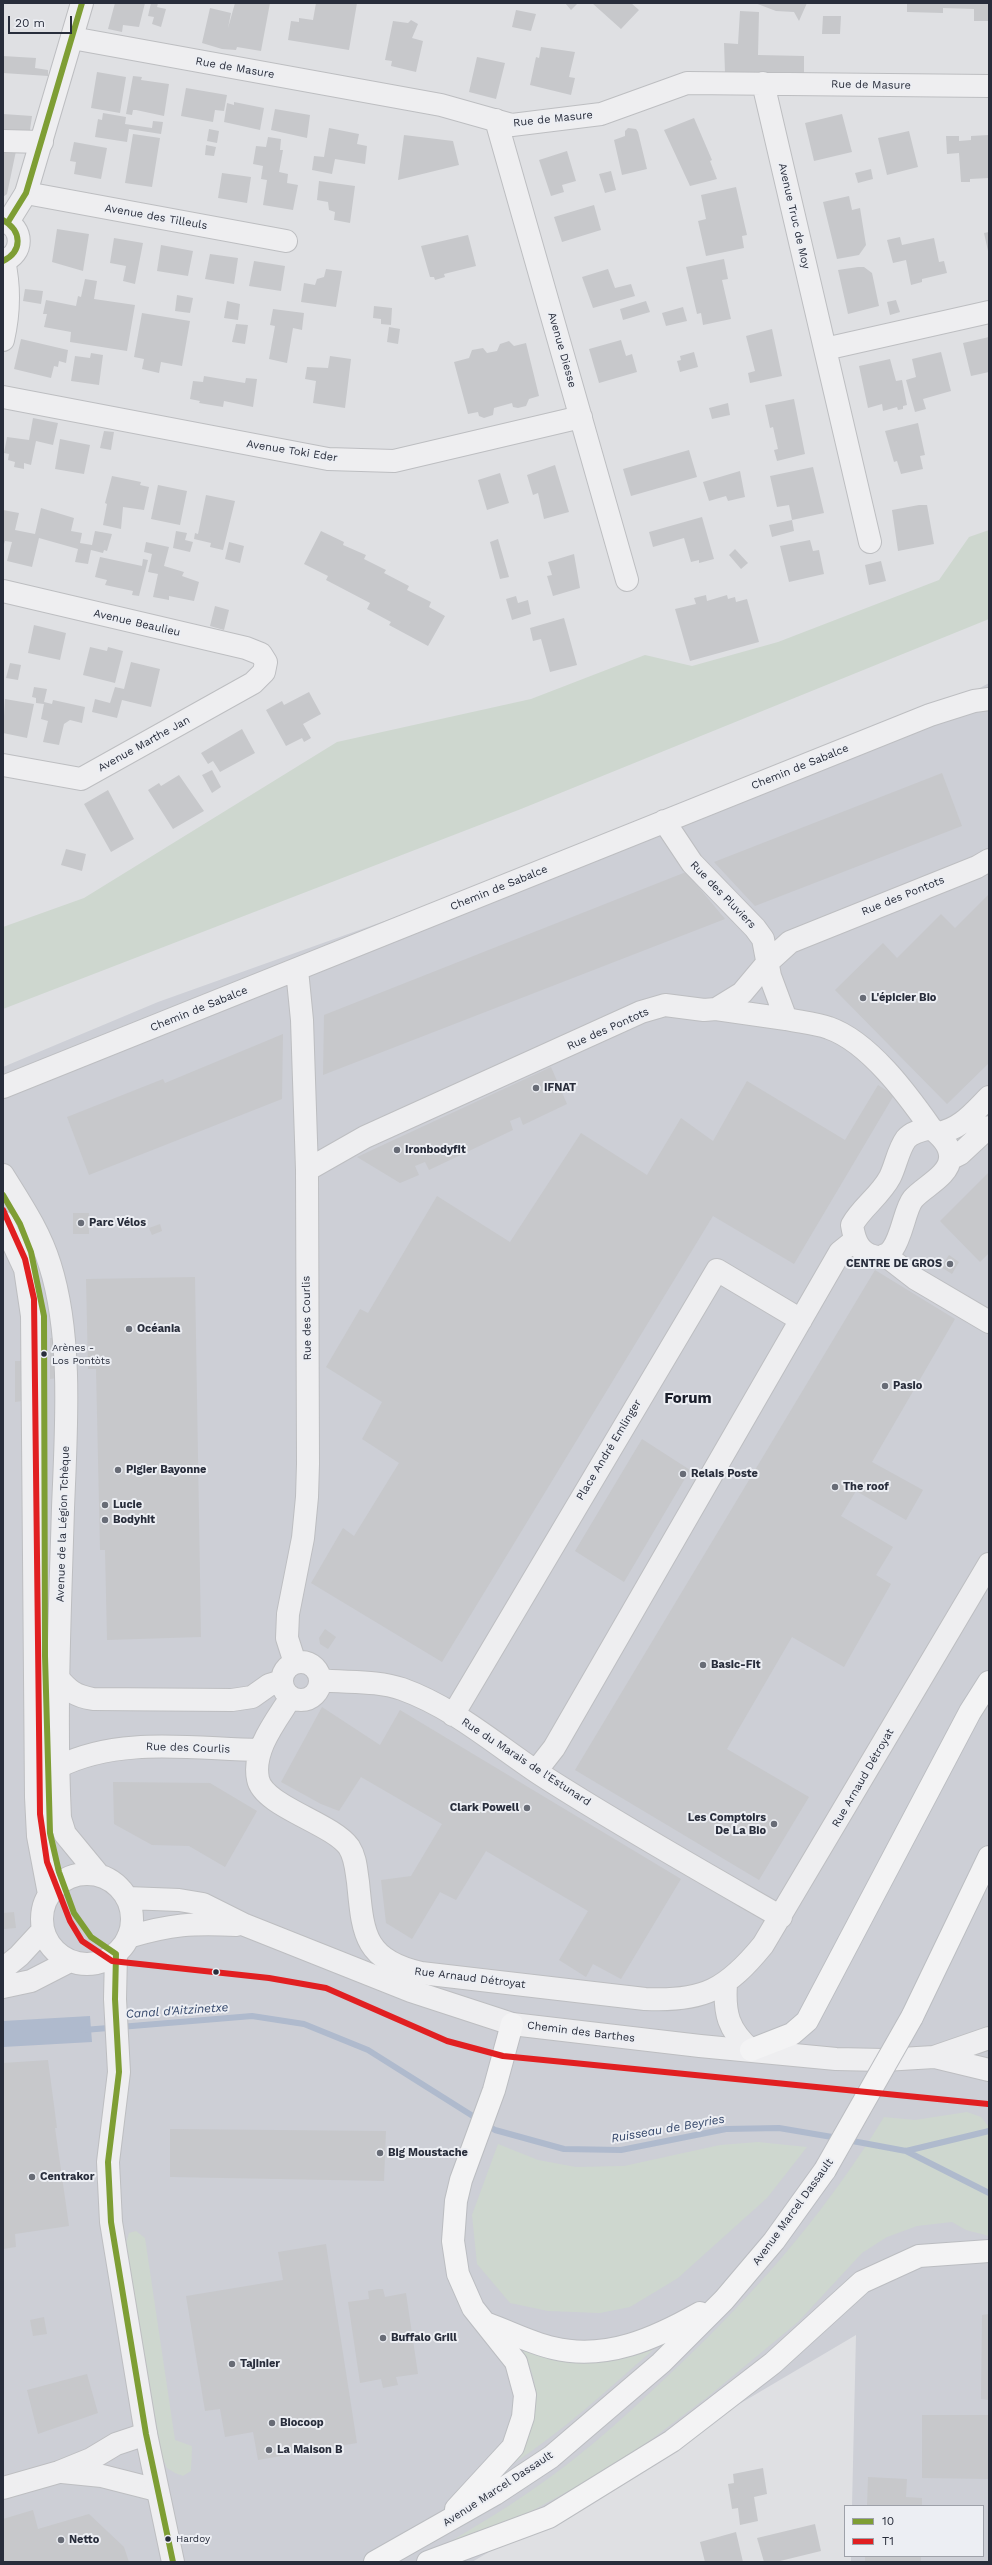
<!DOCTYPE html>
<meta charset="utf-8">
<style>
body{margin:0}
#map{position:relative;width:992px;height:2565px;overflow:hidden;background:#dfe0e3;font-family:"Work Sans",sans-serif}
canvas{display:block}
.frame{position:absolute;inset:0;border:4px solid #282d3b;pointer-events:none}
.legend{position:absolute;left:844px;top:2505px;width:140px;height:52px;box-sizing:border-box;background:#eceef3;border:1px solid #9ea1a9;margin:0;padding:5px 7px;list-style:none;font-size:12px;color:#282d3b}
.legend li{display:flex;align-items:center;gap:8px;height:20px}
.legend b{width:20px;border:1px solid #9ea1a9}
.scale{position:absolute;left:8px;top:16px;width:64px;height:18px;box-sizing:border-box;border:2px solid #282d3b;border-top:0;padding-left:5px;font-size:12px;line-height:14px;white-space:nowrap;color:#282d3b;-webkit-text-stroke:3px #eceef3;paint-order:stroke}
</style>
<div id="map">
<canvas width="992" height="2565"></canvas>
<div class="frame"></div>
<ul class="legend">
<li><b style="height:5px;background:#7e9e34"></b>10</li>
<li><b style="height:5px;background:#e11f21"></b>T1</li>
</ul>
<div class="scale">20 m</div>
</div>
<script>
const ctx = document.querySelector('canvas').getContext('2d');
ctx.lineJoin = 'round';
function fillPath(path, color) { ctx.fillStyle = color; ctx.fill(path, 'evenodd'); }
function stroke(path, color, width, dash) { ctx.strokeStyle = color; ctx.lineWidth = width; ctx.lineCap = dash ? 'butt' : 'round'; ctx.setLineDash(dash || []); ctx.stroke(path); }
function label(font, color, halo, rows, align = 'center') {
  ctx.font = font + ' "Work Sans",sans-serif'; ctx.lineWidth = 4; ctx.setLineDash([]); ctx.textBaseline = 'middle'; ctx.strokeStyle = halo; ctx.fillStyle = color; for (const [text, x, y, turn = 0] of rows) {
    ctx.save(); ctx.translate(x, y); ctx.rotate((+turn || 0) * Math.PI / 180); ctx.textAlign = isNaN(turn) ? turn : align; if (halo) ctx.strokeText(text, 0, 0); ctx.fillText(text, 0, 0); ctx.restore();
  }
}
fillPath(new Path2D(`
 M989,683V2562H851V2556H983V2506H852L856,2335L472,2562H3V1067L158,1002L664,821L930,715Z`), '#cdcfd6');
fillPath(new Path2D(`
 M989,530V619L521,809L3,1009V927L84,898L337,742L531,699L645,655L692,666L778,642L939,580L969,537Z
 M967,2112L981,2117L989,2127V2236L966,2230L952,2222L917,2226L887,2237L862,2253L798,2322L710,2395L648,2442L592,2478L519,2518L435,2551C467,2531 501,2512 532,2490C576,2460 617,2424 656,2387C744,2306 822,2219 884,2117L915,2120Z
 M758,2142L807,2147L767,2198L678,2278L630,2307L600,2313L548,2311L510,2303L477,2264L472,2215L498,2144L538,2160L576,2167L624,2166L720,2145Z
 M136,2231L145,2238L175,2440L192,2446L191,2471L183,2476L175,2473L167,2468L162,2457L126,2243L129,2233Z
 M653,2350C607,2390 562,2432 511,2465C536,2423 546,2397 523,2351C537,2354 552,2360 568,2362C596,2365 626,2357 653,2350Z`), '#ced7cf');
fillPath(new Path2D(`
 M90,2016L92,2042L3,2047V2021Z`), '#afbacd');
stroke(new Path2D(`
 M84,2030L252,2016L304,2024L368,2050L495,2130L564,2149L621,2150L726,2129L779,2128L838,2138
 M847,2140L906,2151L989,2131
 M906,2151L989,2193`), '#afbacd', 6);
fillPath(new Path2D(`
 M115,3H145L139,27L123,25L122,32L108,29Z
 M151,3H158L157,7L166,9L161,27L152,24L154,17L148,16Z
 M235,3H270L261,51L237,47L236,50L222,49L202,43L210,8L231,13L228,28Z
 M316,3H357L349,50L288,40L291,21L299,22V18L313,20Z
 M565,3H578L571,10Z
 M592,3H631L639,10L621,29Z
 M755,3H807L799,21L794,12L776,11Z
 M907,3H989V21H974V9L943,8V13L907,12Z
 M516,10L536,14L531,31L512,27Z
 M740,11L759,12L758,55L804,56V76L725,73L724,43L738,44Z
 M823,16H841L840,34H822Z
 M411,20L418,24L412,38L423,41L416,72L391,66L392,61L385,60L393,21L408,23Z
 M541,47L575,52L569,77L575,78L571,95L530,85L536,57L539,58Z
 M3,56L36,58L35,68L48,70V76L3,73Z
 M477,57L505,63L496,99L469,92Z
 M97,72L126,77L120,113L91,108Z
 M133,76L142,77L141,80L169,84L164,116L136,110H133L132,115L126,114Z
 M186,88L227,95L224,111L215,110L213,122L181,116Z
 M234,102L264,108L260,130L224,122L227,103L234,105Z
 M275,109L310,115L307,138L271,130Z
 M103,113L126,117L125,124L152,128L153,121L163,122L161,134L129,129L127,142L95,137L98,119L102,120Z
 M3,114L32,116L29,137L3,135Z
 M842,114L852,152L814,161L805,123Z
 M694,118L712,160L710,161L717,179L690,186L664,130Z
 M329,128L359,134L357,144L367,146L365,164L335,159L332,174L312,170L314,156L324,157Z
 M628,128L636,129L638,132L647,169L622,175L614,140L625,136V131Z
 M209,129L219,131L217,143L207,141Z
 M909,131L918,167L887,175L878,138Z
 M133,134L160,138L152,187L125,183Z
 M404,135L453,141L459,165L398,180Z
 M989,135V178L970,179V182H961L959,153L947,154L946,136H959V141L971,140V136Z
 M268,137L281,139L280,150H283L279,172L288,174L287,183L298,185L293,210L263,205L267,180L261,179L263,166L253,164L256,146L266,147Z
 M74,142L107,148L101,179L74,174L76,162L70,161Z
 M206,145L216,147L214,156L205,155Z
 M3,149L16,151L7,194L3,197Z
 M567,151L576,181L562,185L564,192L551,196L539,160Z
 M871,169L873,179L858,183L855,173Z
 M611,171L616,190L605,193L599,174Z
 M222,173L251,177L247,203L218,198Z
 M319,181L355,186L350,223L334,220L335,212L329,210L328,202L317,200Z
 M736,187L747,235L742,236L744,248L706,256L698,221L706,219L701,195Z
 M849,196L852,210L860,208L866,245L859,255L837,259L823,202Z
 M594,205L601,230L562,242L554,217Z
 M57,229L89,234L83,271L52,262Z
 M989,232V251H988L984,233Z
 M468,235L476,266L444,274L445,277L435,280L434,277H430L421,246Z
 M900,237L902,245L934,238L939,262L944,261L947,273L922,279V282L911,285L906,260L893,263L887,240Z
 M114,238L143,243L135,284L123,281L126,266L110,263Z
 M161,245L193,251L188,276L157,271Z
 M210,254L238,258L234,284L205,279Z
 M724,259L728,279L722,280L731,319L703,325L701,313L697,314L686,267Z
 M254,261L285,266L281,291L249,286Z
 M858,267H864L872,273L879,306L848,314L838,270Z
 M326,269L342,271L336,307L301,302L304,283L315,285L317,279L324,277Z
 M608,269L615,288L631,284L635,296L593,308L582,277Z
 M85,279L97,281L94,299L135,305L127,351L70,342L71,332L44,327L47,314H43L46,300L76,306L78,296L81,297Z
 M25,289L43,291L41,304L23,301Z
 M177,295L193,298L190,313L175,311Z
 M896,300L900,312L890,315L887,302Z
 M227,301L240,304L238,320L224,318Z
 M646,301L650,312L623,320L620,309Z
 M374,306L392,308L391,325L381,324V319L373,318Z
 M683,307L687,321L666,326L662,313Z
 M273,309L304,313L302,330L293,328L287,363L269,359L275,326L270,325Z
 M142,313L190,321L182,366L161,362L159,373L142,369L144,359L134,357Z
 M236,324L248,325L245,344L232,342Z
 M389,327L400,329L398,344L387,342Z
 M772,329L782,376L750,383L748,373L755,371L746,336Z
 M989,337V372L971,376L963,343Z
 M21,339L68,350L66,363L59,361L58,367L54,366L51,378L14,369Z
 M621,340L626,356L632,354L637,372L599,383L589,349Z
 M509,341L514,346L526,343L539,396L529,399L526,406L518,408L513,407L512,403L494,408L493,415L484,418L479,416L478,412L468,414L454,362L469,358L472,350L483,348L487,353L497,351L500,344Z
 M694,352L698,367L680,372L677,361L681,360L680,356Z
 M941,352L951,391L923,399L926,409L915,412L906,380L916,377L912,359Z
 M91,353L103,355L99,385L71,381L75,356L90,358Z
 M330,356L351,359L345,408L313,403L316,381L305,379L307,367L328,368Z
 M890,359L896,381L902,380L907,405L903,406V409L898,410L897,407L883,411L882,404L868,408L859,366Z
 M204,376L245,383L246,378L257,379L253,407L224,401L223,407L199,403L200,401L190,399L193,381L203,382Z
 M794,399L805,454L777,461L774,450L778,449L773,427L770,428L765,405Z
 M728,403L730,415L712,419L709,408Z
 M33,418L58,423L53,445L36,441L31,465L24,463V469L14,467L15,462L8,460L9,454L4,453L7,437L29,440Z
 M918,423L925,455L920,456L923,469L901,474L897,461L894,462L885,431Z
 M104,431L114,432L111,450L100,448Z
 M60,439L90,445L84,474L55,469Z
 M689,450L697,477L631,496L623,469Z
 M555,465L569,512L544,519L538,493L533,495L527,475Z
 M813,467L824,513L792,520L789,505L777,507L770,476Z
 M740,471L745,497L728,501L726,496L709,501L703,482Z
 M500,473L509,503L487,510L478,480Z
 M112,476L141,482L140,485L149,487L144,510L123,507L121,529L103,525L107,504L105,503Z
 M158,485L187,491L180,525L151,519Z
 M206,495L235,501L223,550L210,547L211,543L194,539L195,533L198,534Z
 M919,505H927L934,544L898,551L892,510Z
 M41,508L74,518L71,531L82,533L80,543L92,545L95,531L112,534L107,551L104,550L103,553L91,550L88,564L75,562L78,549L39,538L32,567L7,561L12,542L5,541L3,547V510L19,513L15,530L35,534Z
 M702,517L714,559L699,563V560L691,562L684,538L653,547L649,532Z
 M792,520L794,531L772,537L769,525Z
 M176,531L187,533L185,540L193,542L190,552L173,548Z
 M321,531L344,542L343,545L366,555L364,559L386,570L384,573L409,586L407,590L431,602L429,607L445,616L428,646L389,625L391,622L367,609L370,603L326,580L328,576L304,564Z
 M498,539L509,577L500,579L490,542Z
 M810,540L813,551L819,550L824,574L789,582L780,546Z
 M146,542L169,547L164,566L184,572L182,576L199,582L194,601L169,596V600L153,597L158,574L148,572L152,554L144,552Z
 M229,542L244,546L240,563L225,559Z
 M735,549L748,563L741,569L729,555Z
 M574,554L580,588L553,596L547,576L552,575L548,562Z
 M100,557L142,566L143,559L148,560L139,596L132,595L133,591L105,585L107,580L95,577Z
 M881,561L886,581L869,585L865,565Z
 M706,595L707,601L727,595L728,599L735,597L736,602L747,599L759,642L690,661L675,609L696,604L694,598Z
 M516,596L518,603L528,600L531,614L512,620L506,599Z
 M215,606L229,610L224,630L210,626Z
 M564,618L577,665L550,672L541,639L533,641L530,628Z
 M34,625L66,633L60,660L28,653Z
 M90,647L107,651L108,647L123,651L115,683L83,675Z
 M131,662L160,669L151,707L122,700L117,718L92,712L95,699L110,703L115,687L124,689Z
 M10,663L21,665L18,680L6,678Z
 M34,687L47,689L44,702L52,704L53,700L85,707L82,723L70,720L64,724L59,745L43,742L48,721L41,719L44,704L36,703V698L32,697Z
 M309,692L321,714L303,724L311,738L304,742L302,738L286,746L266,710L282,701L284,705Z
 M5,699L34,704L27,738L3,733Z
 M242,729L255,753L220,772L213,761L208,764L201,753Z
 M212,770L221,787L212,793L202,775Z
 M942,773L962,826L755,906L714,862Z
 M179,775L204,811L173,829L148,790L159,783L161,786Z
 M108,790L134,839L111,852L84,804Z
 M66,849L86,854L82,871L61,865Z
 M686,872L725,919L323,1075L324,1015Z
 M989,894V1063L947,1104L835,990L883,943L897,958L941,914L955,928Z
 M283,1034L282,1099L89,1175L67,1117L163,1079L165,1083Z
 M551,1067L567,1104L523,1125L520,1117L510,1121L513,1130L429,1170L425,1162L415,1166L419,1175L400,1183L357,1157Z
 M747,1081L845,1140L878,1085L894,1095L794,1264L713,1216L442,1662L311,1583L343,1528L354,1536L399,1463L362,1439L382,1402L326,1367L360,1309L368,1313L437,1196L510,1242L581,1133L647,1175L681,1118L713,1141Z
 M989,1172V1253L980,1262L940,1221Z
 M73,1213H89V1234H73Z
 M160,1224L162,1231L152,1235L149,1228Z
 M949,1255L959,1262L952,1274L941,1267Z
 M875,1270L955,1319L872,1462L923,1490L906,1520L856,1491L841,1516L893,1547L876,1575L891,1584L844,1667L792,1637L727,1749L809,1797L759,1880L575,1770Z
 M195,1277L201,1637L107,1640L105,1550H100L96,1369H88L86,1279Z
 M50,1338H57V1378L50,1379Z
 M15,1361H22V1401L15,1402Z
 M642,1439L690,1470L624,1582L575,1551Z
 M325,1629L336,1637L328,1649L320,1644L319,1638Z
 M322,1707L380,1745L400,1710L681,1879L621,1979L593,1964L586,1977L559,1960L588,1911L486,1851L456,1900L440,1892L412,1939L386,1923L381,1880L411,1876L442,1824L361,1777L339,1811L321,1804L281,1782Z
 M113,1782L210,1783L257,1811L225,1867L189,1846L152,1845L114,1824Z
 M14,1912L16,1928L4,1929L3,1913Z
 M48,2060L57,2128H55L69,2226L15,2234L16,2247L3,2249V2063Z
 M170,2129L386,2131L384,2181L170,2177Z
 M326,2244L357,2443L258,2460L253,2432L225,2437L220,2409L205,2411L186,2296L283,2280L278,2252Z
 M378,2289H383L385,2297L406,2293L418,2374L396,2377L398,2385L383,2388L381,2379L360,2383L348,2302L369,2299L368,2291Z
 M989,2314V2400L981,2399L982,2315Z
 M44,2317L47,2334L33,2336L30,2320Z
 M87,2374L98,2413L38,2434L27,2390Z
 M922,2415H989V2479L922,2478Z
 M763,2468L767,2494L754,2497L758,2521L740,2525L738,2508L732,2509L728,2484L734,2483L733,2474Z
 M868,2477L907,2479L906,2497L922,2498V2506H867Z
 M33,2510L38,2529L89,2514L124,2547L129,2562H3V2519Z
 M815,2524L821,2551L776,2562H764L757,2538Z
 M736,2532L743,2562H705L700,2542Z
 M865,2556H921V2562H865Z`), '#c7c8cb');
const minor = new Path2D(`
 M72,38L441,105L512,125L601,114L687,83L989,86
 M763,83L870,542
 M496,120L627,580
 M3,141L42,142
 M26,193L286,241
 M3,340C9,314 10,288 4,261
 M825,349L989,312
 M3,397L328,459L394,461L581,417
 M3,591L246,648L261,654L266,662L264,672L253,683L81,779L3,765
 M664,821L692,863L755,928L763,939L770,976L786,1019C800,1022 816,1023 829,1028C869,1042 907,1094 931,1128
 M716,1009L786,1019
 M3,1087L930,715L974,701L989,699
 M931,1128C940,1135 951,1146 950,1158C949,1176 923,1187 913,1199C901,1213 901,1268 870,1255C857,1250 854,1237 852,1225C862,1207 880,1196 890,1177C896,1165 898,1150 906,1139C912,1132 922,1130 931,1128Z
 M937,1133C960,1130 974,1112 989,1097
 M950,1159L960,1154L989,1127
 M307,1170L365,1137L641,1012L665,1005L704,1010L716,1009L742,993L768,962L790,942L977,867L989,860
 M885,1255L916,1279L989,1322
 M282 1681a19 19 0 1 1 38 0a19 19 0 1 1-38 0Z
 M295,1663L287,1638L288,1614L303,1538L307,1497L308,1464L307,1170L302,1020L297,970
 M57,1677C69,1691 75,1696 93,1699L232,1700L252,1697L269,1685L282,1681
 M320,1680C347,1683 376,1680 402,1689C455,1708 497,1746 543,1776C621,1826 701,1871 781,1917
 M291,1697C276,1721 252,1750 258,1779C263,1806 332,1823 349,1847C356,1858 356,1870 358,1882C363,1932 363,1960 421,1973L645,1999C704,2002 727,1989 763,1945L989,1564
 M453,1715L717,1270L801,1320
 M58,1767C119,1736 194,1749 259,1750
 M536,1771L554,1748L840,1252L855,1240
 M726,1984C724,2013 728,2030 751,2050
 M62,2472L102,2476L157,2490
 M3,2488L59,2472L91,2459L116,2444L146,2434`);
const tertiary = new Path2D(`
 M3,220C24,228 24,254 3,261
 M8,222L26,193L82,3
 M3,1175C21,1204 40,1232 50,1265C73,1338 66,1431 63,1508C60,1611 55,1714 60,1818L65,1834L98,1874
 M3,1222L25,1269L32,1316L36,1797L38,1836L49,1894
 M42 1919a45 45 0 1 1 90 0a45 45 0 1 1-90 0Z
 M127,1898L179,1900L203,1904L245,1925L411,1991L512,2024L700,2046L836,2059L884,2060L934,2057L989,2038
 M128,1937C172,1924 192,1923 237,1925
 M116,1954L115,1999L119,2072L108,2162L111,2222L146,2434L173,2562
 M3,1969L19,1956L43,1930
 M3,1987L31,1981L70,1961
 M935,2057L989,2070`);
const primary = new Path2D(`
 M912,2017L989,1857
 M751,2050L792,2034L807,2021L970,1712L989,1682
 M488,2324C510,2332 531,2343 553,2348C606,2361 656,2338 700,2313
 M456,2509L513,2447L523,2417L525,2395L516,2362L473,2308L458,2274L453,2241L456,2201L461,2180L494,2090L512,2024
 M375,2562L495,2494L551,2457L661,2363L724,2300L774,2241L825,2170
 M428,2562L549,2517L672,2441L773,2363L862,2282L919,2256L989,2251`);
stroke(minor, '#bdbec1', 24);
stroke(tertiary, '#bdbec1', 24);
stroke(primary, '#bbbdc1', 24);
stroke(minor, '#eeeef0', 22);
stroke(tertiary, '#eeeef0', 22);
stroke(primary, '#f3f3f4', 22);
const primaryBridge = new Path2D(`
 M825,2170L912,2017`);
stroke(primaryBridge, '#bbbdc1', 24, []);
stroke(primaryBridge, '#f3f3f4', 22);
stroke(new Path2D(`
 M3,220C22,231 23,251 3,261
 M8,222L26,193L82,3
 M3,1195L20,1224L31,1252L44,1316L45,1656L50,1833L59,1872L74,1913L91,1937L116,1954L115,1999L119,2072L108,2162L111,2222L146,2434L173,2562`), '#7e9e34', 6);
stroke(new Path2D(`
 M3,1210L25,1259L34,1299L40,1814L47,1862L70,1921L82,1941L112,1961L269,1978L326,1988L447,2041L503,2056L988,2104`), '#e11f21', 6);
for (const [x, y, r, color] of [
 [863,998,4,"#686c76"],
 [536,1088,4,"#686c76"],
 [397,1150,4,"#686c76"],
 [81,1223,4,"#686c76"],
 [950,1264,4,"#686c76"],
 [129,1329,4,"#686c76"],
 [44,1354,3.5,"#282d3b"],
 [885,1386,4,"#686c76"],
 [118,1470,4,"#686c76"],
 [683,1474,4,"#686c76"],
 [835,1487,4,"#686c76"],
 [105,1505,4,"#686c76"],
 [105,1520,4,"#686c76"],
 [703,1665,4,"#686c76"],
 [527,1808,4,"#686c76"],
 [774,1824,4,"#686c76"],
 [216,1972,3.5,"#282d3b"],
 [380,2153,4,"#686c76"],
 [32,2177,4,"#686c76"],
 [383,2338,4,"#686c76"],
 [232,2364,4,"#686c76"],
 [272,2423,4,"#686c76"],
 [269,2450,4,"#686c76"],
 [168,2539,3.5,"#282d3b"],
 [61,2540,4,"#686c76"]
]) { const dot = new Path2D(); dot.arc(x, y, r, 0, 2 * Math.PI); ctx.fillStyle = color; ctx.fill(dot); stroke(dot, '#eceef3', 1.5); }
label('10px', '#282d3b', '#eceef3', [
 ["Arènes -",52,1348],
 ["Los Pontòts",52,1361],
 ["Hardoy",176,2539]
], 'left');
label('11px', '#282d3b', '#eceef3', [
 ["Rue de Masure",235,68,10],
 ["Rue de Masure",871,85,1],
 ["Rue de Masure",553,119,-6],
 ["Avenue Truc de Moy",794,216,77],
 ["Avenue des Tilleuls",156,217,10],
 ["Avenue Diesse",562,350,74],
 ["Avenue Toki Eder",292,451,9],
 ["Avenue Beaulieu",137,623,13],
 ["Avenue Marthe Jan",144,744,-29],
 ["Chemin de Sabalce",800,767,-22],
 ["Chemin de Sabalce",499,888,-22],
 ["Rue des Pluviers",723,895,46],
 ["Rue des Pontots",903,896,-22],
 ["Chemin de Sabalce",199,1009,-22],
 ["Rue des Pontots",608,1029,-24],
 ["Rue des Courlis",307,1318,-91],
 ["Place André Emlinger",609,1450,-59],
 ["Avenue de la Légion Tchèque",63,1524,-88],
 ["Rue des Courlis",188,1748,2],
 ["Rue du Marais de l'Estunard",526,1762,33],
 ["Rue Arnaud Détroyat",863,1778,-60],
 ["Rue Arnaud Détroyat",470,1978,7],
 ["Chemin des Barthes",581,2032,7],
 ["Avenue Marcel Dassault",793,2212,-54],
 ["Avenue Marcel Dassault",498,2489,-33]
]);
label('bold 11px', '#282d3b', '#eceef3', [
 ["L'épicier Bio",871,998],
 ["IFNAT",544,1088],
 ["Ironbodyfit",405,1150],
 ["Parc Vélos",89,1223],
 ["CENTRE DE GROS",942,1264,"right"],
 ["Océania",137,1329],
 ["Pasio",893,1386],
 ["Pigier Bayonne",126,1470],
 ["Relais Poste",691,1474],
 ["The roof",843,1487],
 ["Lucie",113,1505],
 ["Bodyhit",113,1520],
 ["Basic-Fit",711,1665],
 ["Clark Powell",519,1808,"right"],
 ["Les Comptoirs",766,1818,"right"],
 ["De La Bio",766,1831,"right"],
 ["Big Moustache",388,2153],
 ["Centrakor",40,2177],
 ["Buffalo Grill",391,2338],
 ["Tajinier",240,2364],
 ["Biocoop",280,2423],
 ["La Maison B",277,2450],
 ["Netto",69,2540]
], 'left');
label('italic 12px', '#35486b', '#eceef3', [
 ["Canal d'Aitzinetxe",177,2011,-4],
 ["Ruisseau de Beyries",668,2129,-10]
]);
label('bold 15px', '#1a1e2b', '#eceef3', [
 ["Forum",688,1399]
]);
</script>
